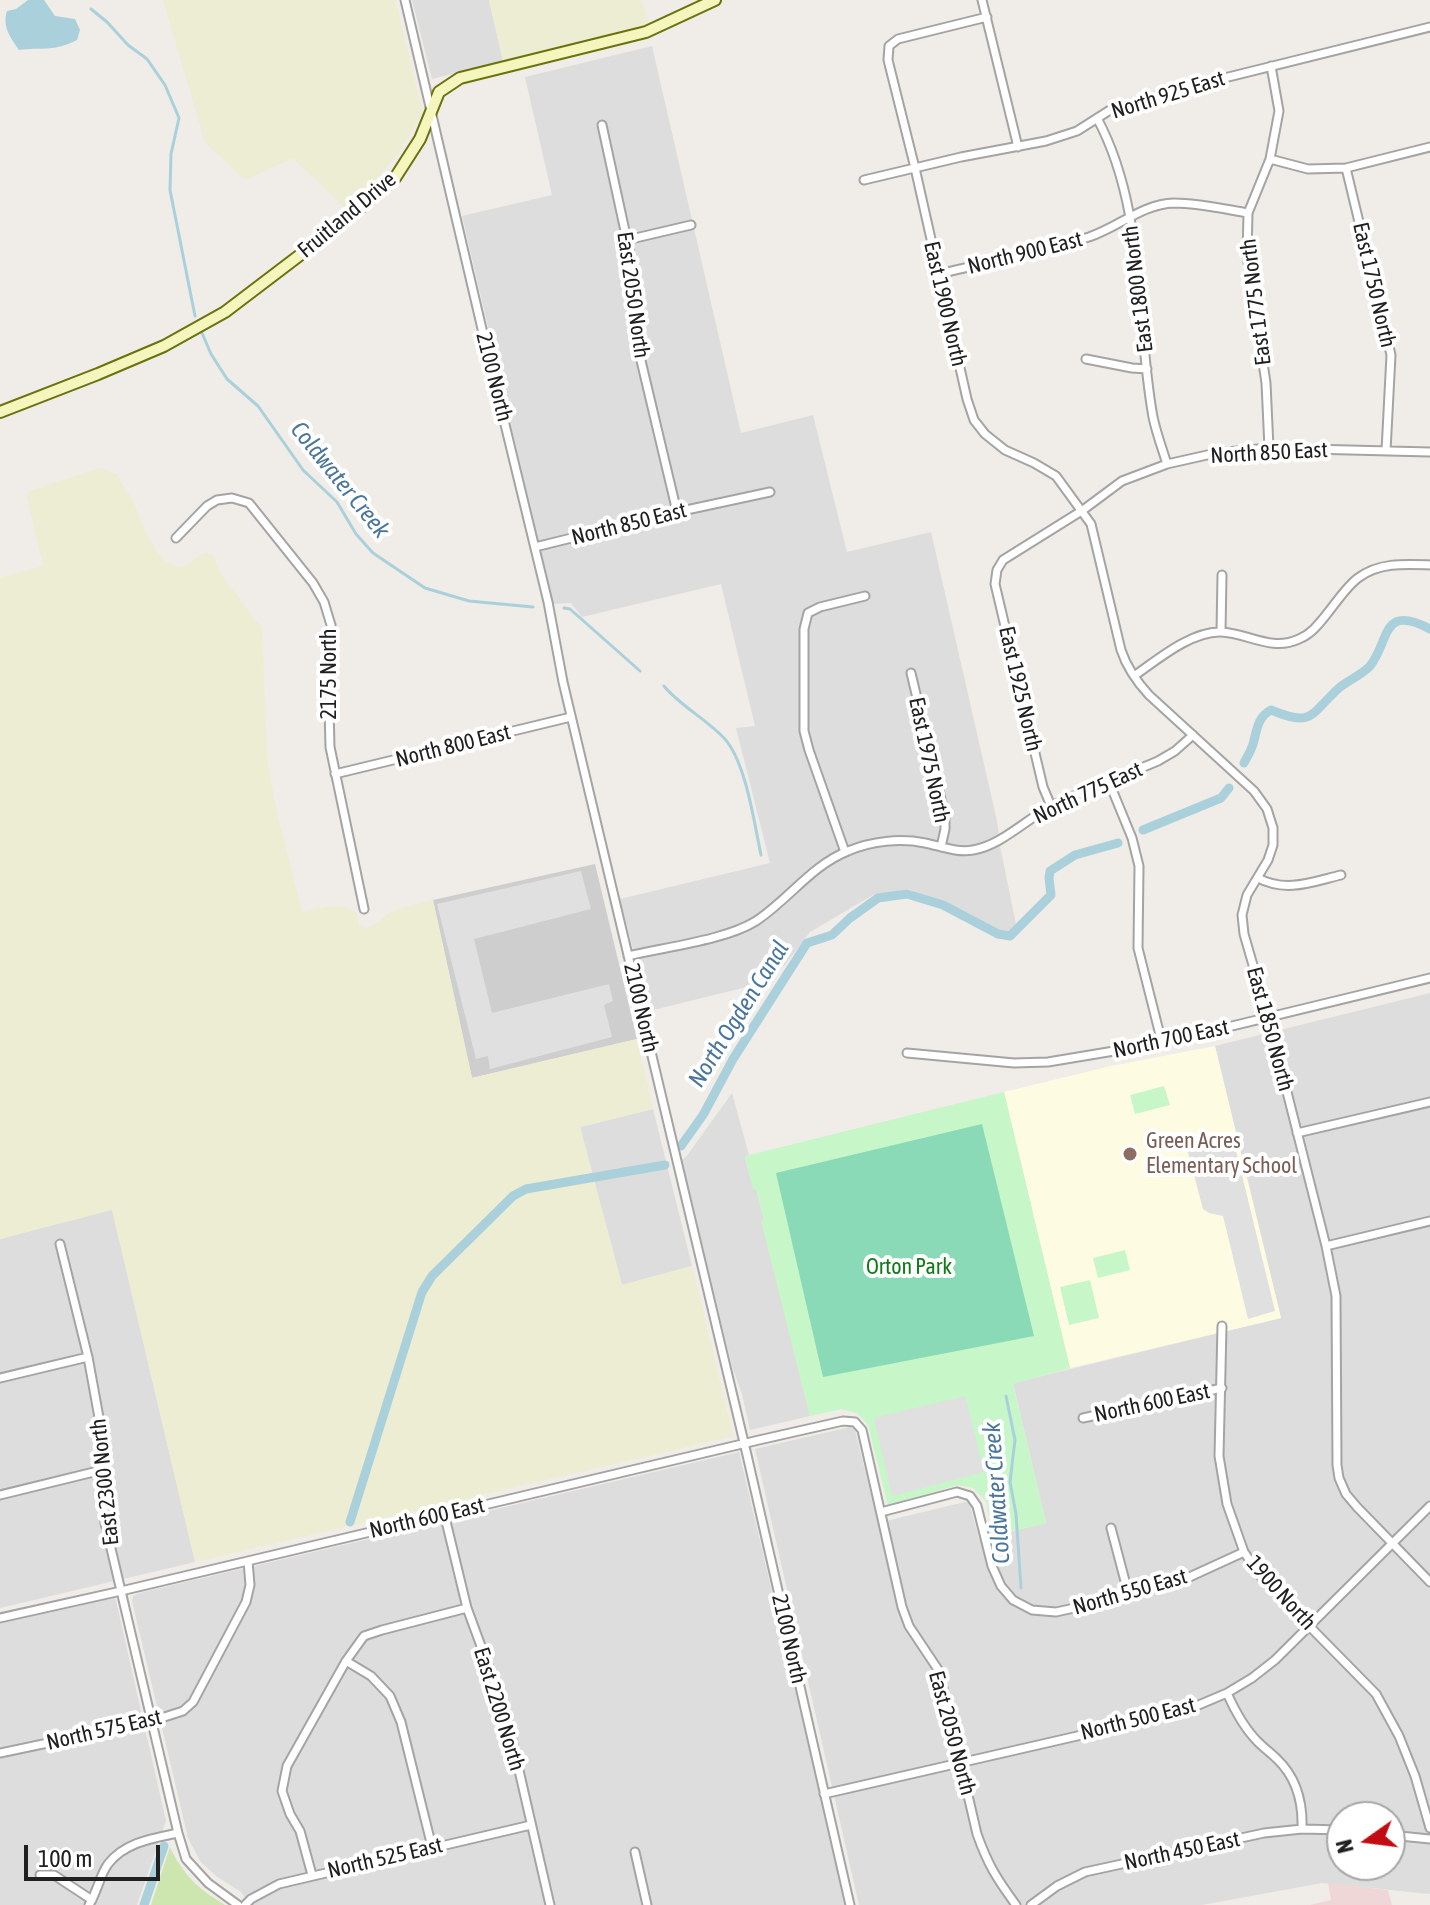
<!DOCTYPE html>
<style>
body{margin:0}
#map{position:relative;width:1430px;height:1905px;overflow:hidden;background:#f0ece7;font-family:"Asap Condensed",sans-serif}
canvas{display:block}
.north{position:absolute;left:1326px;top:1801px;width:80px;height:80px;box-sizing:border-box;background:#fff;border:2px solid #a6a6a6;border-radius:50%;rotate:256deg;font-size:22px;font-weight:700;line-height:32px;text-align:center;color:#202020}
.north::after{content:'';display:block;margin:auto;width:28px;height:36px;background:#c30c12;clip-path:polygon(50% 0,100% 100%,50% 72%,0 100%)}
.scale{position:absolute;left:24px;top:1845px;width:136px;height:36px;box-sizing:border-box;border:4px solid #202020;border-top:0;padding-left:10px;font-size:24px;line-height:28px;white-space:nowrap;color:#202020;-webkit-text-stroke:6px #fff;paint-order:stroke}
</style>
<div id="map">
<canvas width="1430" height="1905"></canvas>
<div class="north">N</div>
<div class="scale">100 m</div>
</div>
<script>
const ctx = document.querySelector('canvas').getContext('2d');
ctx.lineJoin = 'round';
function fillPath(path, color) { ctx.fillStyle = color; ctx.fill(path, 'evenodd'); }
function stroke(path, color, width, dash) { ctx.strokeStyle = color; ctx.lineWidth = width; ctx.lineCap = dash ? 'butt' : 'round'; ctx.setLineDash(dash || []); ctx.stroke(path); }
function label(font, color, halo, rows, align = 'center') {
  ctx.font = font + ' "Asap Condensed",sans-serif'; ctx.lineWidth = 8; ctx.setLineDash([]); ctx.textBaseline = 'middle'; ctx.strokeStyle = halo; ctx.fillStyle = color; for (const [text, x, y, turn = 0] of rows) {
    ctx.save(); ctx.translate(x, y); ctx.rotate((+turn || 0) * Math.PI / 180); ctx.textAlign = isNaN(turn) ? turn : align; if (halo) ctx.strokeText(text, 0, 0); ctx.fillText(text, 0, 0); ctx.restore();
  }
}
fillPath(new Path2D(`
 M412,0H489L503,61L432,79Z
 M652,46L741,433L813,415L847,552L931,532L997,821L1001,851L1017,929L1003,932L909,889L873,895L810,932L784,966L755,985L649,1011L620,899L770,863L736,728L755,726L721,584L582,617L571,603L553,604L462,216L552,195L525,77Z
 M1430,993V1894L1322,1883L1202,1905H859L755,1449L854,1426L878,1523L969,1501L979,1539L1046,1523L1013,1383L1281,1318L1215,1046ZM1342,1817H1390V1865H1342Z
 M732,1093L749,1155L745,1157L753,1188H756L764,1220L762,1222L810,1416L750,1430L742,1394L732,1366L681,1160L686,1157Z
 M653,1109L692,1266L622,1285L580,1127Z
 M112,1209L195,1562L0,1608V1239Z
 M739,1452L846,1905H250L241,1892L216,1876L200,1861L188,1838L132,1601L133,1596L139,1593Z
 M115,1596L166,1821L137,1905H0V1623Z`), '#dedddd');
fillPath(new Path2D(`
 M1328,1883L1388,1890L1392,1905H1310L1331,1900Z`), '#efd7d7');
fillPath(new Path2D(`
 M1215,1046L1281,1318L1070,1368L1004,1092L1111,1066Z`), '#fdfce2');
fillPath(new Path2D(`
 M595,864L637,1039L472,1078L433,900Z`), '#cecece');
fillPath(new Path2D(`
 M163,0H395L423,114L399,151L373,184L360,199L346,209L293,158L245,180L205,142Z
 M489,0H641L649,25L503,61Z
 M99,468L116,474L132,499L144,528L157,552L166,562L178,567L187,565L200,555L208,553L214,556L219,572L262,629L267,757L276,809L302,912L333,906L345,907L356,912L359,925L367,928L379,922L387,914L405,907L433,900L472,1078L637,1039L653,1109L580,1127L622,1285L692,1266L733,1436L195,1562L112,1210L0,1239V578L43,566L26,492Z`), '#ecedd3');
fillPath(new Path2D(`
 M170,1847C178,1865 191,1882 208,1894C213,1898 220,1901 225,1905H151Z`), '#cde6b0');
fillPath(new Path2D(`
 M1164,1086L1170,1105L1135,1114L1130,1095Z
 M1004,1092L1070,1368L1013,1384L1046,1523L993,1536L986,1501L973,1488L958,1485L888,1505L868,1425L857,1413L842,1409L810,1416L761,1221L764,1220L756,1189H753L745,1156Z
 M1125,1250L1130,1270L1098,1278L1093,1258Z
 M1090,1280L1099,1318L1069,1325L1060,1287Z`), '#c7f6c9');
fillPath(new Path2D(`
 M982,1124L1034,1336L823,1377L776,1173Z`), '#8adab8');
fillPath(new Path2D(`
 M581,871L591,909L474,939L492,1013L609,984L613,1001L604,1005L612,1037L490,1069L488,1056L476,1059L437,904Z
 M1233,1138L1275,1311L1248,1319L1223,1216L1209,1213L1203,1209L1187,1149Z
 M965,1396L984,1472L892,1496L874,1418Z`), '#e0e0e0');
fillPath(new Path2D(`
 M28,0H44L55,16L75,19L80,30L77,40C54,52 42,47 19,50C10,37 2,26 7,11L16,9Z`), '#aad1db');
stroke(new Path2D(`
 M91,9L107,22L128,45L147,59L165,85L179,118L171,154L170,190L195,316
 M202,333L211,354L227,379L258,406L303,470L337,502L356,534L373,553L425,588L469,601L533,607
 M564,608L570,609L640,671
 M664,686C678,704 706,719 724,738C746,762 754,822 761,855
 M1006,1396L1015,1440L1010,1482L1016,1514L1021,1588`), '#aad1db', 3);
stroke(new Path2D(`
 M1244,763C1247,757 1251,751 1253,744C1257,731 1257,717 1271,710C1314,728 1310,714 1339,688C1348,680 1362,675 1370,666C1390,641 1381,603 1430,629
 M1143,830L1221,798L1229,788
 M681,1146L703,1115L733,1059L807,943L832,935L850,918L878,898L907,894L943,905L998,934L1010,936L1051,895L1049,878L1050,871L1075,855L1118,843
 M350,1522L422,1292L432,1276L513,1196L526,1189L665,1165
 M144,1905L164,1846`), '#aad1db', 9);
const street = new Path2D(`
 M405,0L486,346L548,602L563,682L747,1455L850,1905
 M982,0L1018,147
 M987,17L898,39L889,46L888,60L915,168L967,399L974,420L985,434L1005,450L1034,463L1056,476L1091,524L1121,650C1127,668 1137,682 1149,695L1254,791L1267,809L1273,828V845L1268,860L1247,895L1242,915L1244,934L1268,1017L1326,1246L1336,1296L1337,1465L1339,1478L1346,1494L1357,1507L1430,1582
 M1097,118C1146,209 1135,318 1153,417C1156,432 1162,448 1167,464
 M602,125L630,254L633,327L677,512
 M1270,159L1308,169L1346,168L1430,147
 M1346,168L1391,355L1386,451
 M864,180L961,157L1046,141L1077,131L1110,110L1176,90L1430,27
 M627,240L691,225
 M939,274C989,262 1040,252 1089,237C1119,227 1142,204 1174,203C1199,203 1224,209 1248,213
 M1086,359L1132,368L1147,369
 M1269,448L1266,383L1247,256L1248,213L1270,159L1279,111L1271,66
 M176,538L207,506L217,500L232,498L249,503L313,583L324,602L331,625L329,707L330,747L364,909
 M535,547L677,512L770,492
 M1221,632L1222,575
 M911,673L945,816V829L941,847
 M1134,676C1157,660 1191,631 1221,632C1248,633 1271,652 1299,639C1311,634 1318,625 1326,615C1336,603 1346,587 1358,578C1379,562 1406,564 1430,565
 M335,774L571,717
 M1109,782L1132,838L1139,866L1138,948L1162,1043
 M1051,806L1043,787L995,584L997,570L1003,560L1083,510L1122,481L1167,464L1216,453L1269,448L1430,452
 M845,852L809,750L804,731V629L808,613L820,607L865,596
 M1258,878C1286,893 1312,882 1341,875
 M628,956C665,947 726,940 756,921C788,900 812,865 848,851C872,841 900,838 925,843C940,846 957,853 973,850C1002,845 1026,819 1052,806C1086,789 1123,776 1158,761L1175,751L1193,735
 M907,1053L1014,1063L1048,1062L1162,1043L1430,978
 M1297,1133L1430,1102
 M60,1244L88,1357L104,1445L102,1470L105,1523L178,1833L186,1859L208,1883L238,1905
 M1326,1246L1430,1221
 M1222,1326L1219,1456L1227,1504L1244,1552L1262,1578L1376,1694L1399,1736L1415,1776L1430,1828
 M0,1378L88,1357
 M1083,1418L1222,1388
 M0,1495L102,1470
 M881,1512L957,1492L970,1496L977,1506L992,1566L1001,1586L1013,1600L1032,1610L1056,1612L1129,1596L1185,1579L1244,1552
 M444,1513L467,1608L506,1714L550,1905
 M1111,1528L1129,1596
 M0,1618L121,1591L759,1440L843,1421L855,1422L862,1430L902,1607L909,1626L939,1671L977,1834C988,1865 997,1879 1016,1905
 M346,1661L371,1676L390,1696L401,1722L432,1847
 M1227,1693C1235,1711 1244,1728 1258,1742C1264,1748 1271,1753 1277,1759C1297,1778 1303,1802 1302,1829
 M0,1753L152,1721L183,1711L193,1702L246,1602L250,1585L248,1561
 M824,1794L1182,1712L1227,1693L1252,1678L1275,1660L1430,1506
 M1390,1835L1430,1839
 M635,1852L647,1905
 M40,1875H54L92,1900
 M312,1875L300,1831L290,1814L282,1791L287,1766L346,1661L364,1636L382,1630L467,1608
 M89,1905C97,1892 100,1875 108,1864C125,1842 154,1838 178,1833
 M245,1905L251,1899L279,1884L531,1825
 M1031,1905L1057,1886L1085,1872L1264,1833L1302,1829L1342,1830`);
const secondary = new Path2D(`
 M0,412L98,374L164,346L225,312L346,220L395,178L420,139L439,92L460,78L646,32L715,0`);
stroke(street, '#a4a4a4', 11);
stroke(secondary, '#6a720c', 14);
stroke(street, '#fff', 7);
stroke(secondary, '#f5f6be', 10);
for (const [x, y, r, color] of [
 [1130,1154,8,"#8d6e63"]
]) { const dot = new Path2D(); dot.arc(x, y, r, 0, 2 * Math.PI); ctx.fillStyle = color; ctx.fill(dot); stroke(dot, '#fff', 3); }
label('22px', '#202020', '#fff', [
 ["North 925 East",1168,95,-17],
 ["Fruitland Drive",347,215,-40],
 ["North 900 East",1025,253,-14],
 ["East 1750 North",1374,285,77],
 ["East 1800 North",1138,289,-97],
 ["East 2050 North",633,295,82],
 ["East 1775 North",1256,302,-97],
 ["East 1900 North",945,304,77],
 ["2100 North",494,377,76],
 ["North 850 East",1269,453,-3],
 ["North 850 East",629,524,-14],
 ["2175 North",329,674,-90],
 ["East 1925 North",1020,689,77],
 ["North 800 East",453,746,-14],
 ["East 1975 North",929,760,78],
 ["North 775 East",1088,793,-25],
 ["2100 North",641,1008,77],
 ["East 1850 North",1270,1029,75],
 ["North 700 East",1171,1039,-12],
 ["North 600 East",1152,1403,-12],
 ["East 2300 North",105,1482,-96],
 ["North 600 East",427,1518,-13],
 ["North 550 East",1130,1592,-16],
 ["1900 North",1281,1593,48],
 ["2100 North",789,1639,77],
 ["East 2200 North",499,1709,73],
 ["North 500 East",1138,1719,-14],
 ["North 575 East",104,1730,-13],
 ["East 2050 North",952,1733,75],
 ["North 450 East",1182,1851,-12],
 ["North 525 East",385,1858,-13]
]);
label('22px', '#785e54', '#fff', [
 ["Green Acres",1146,1141],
 ["Elementary School",1146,1166]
], 'left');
label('22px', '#127917', '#fff', [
 ["Orton Park",909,1267]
]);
label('italic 24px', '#4b769b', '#fff', [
 ["Coldwater Creek",340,480,51],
 ["North Ogden Canal",739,1014,-58],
 ["Coldwater Creek",997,1493,-94]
]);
</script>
